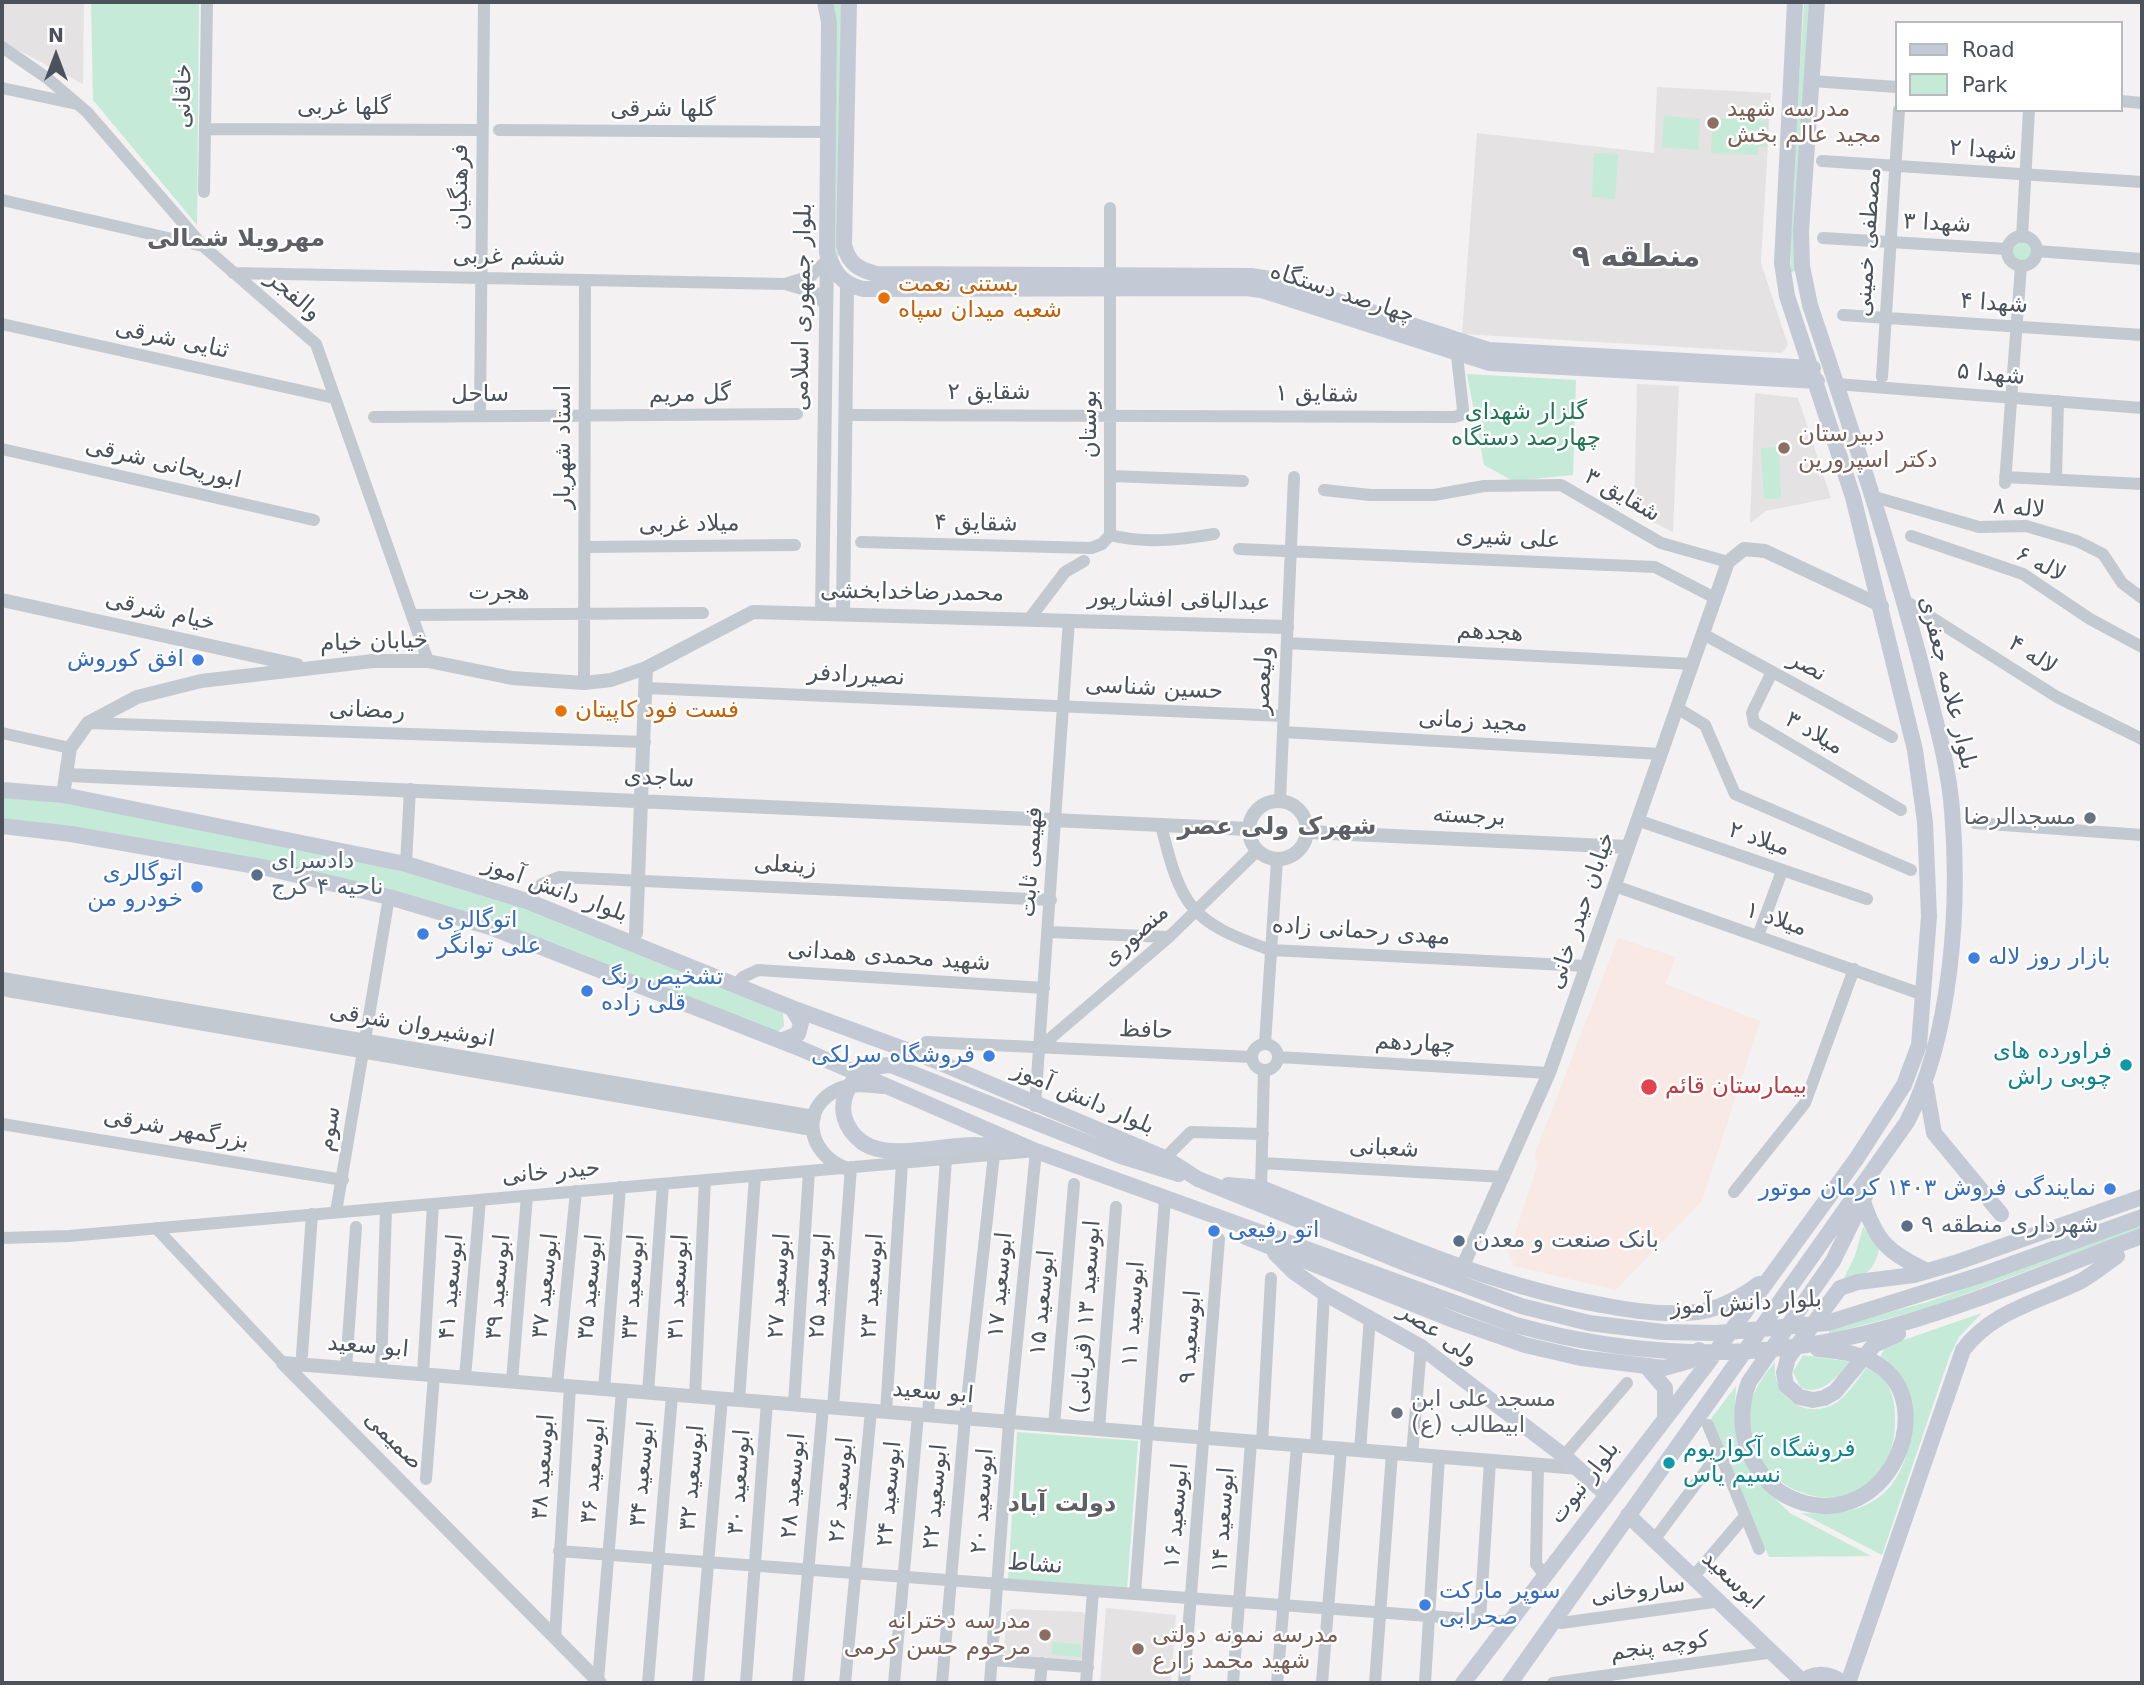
<!DOCTYPE html>
<meta charset="utf-8">
<style>
body{margin:0}
#map{position:relative;width:2144px;height:1685px;overflow:hidden;background:#f3f1f1;font-family:"DejaVu Sans",sans-serif}
canvas{display:block}
.frame{position:absolute;inset:0;border:4px solid #4b525c;pointer-events:none}
.legend{position:absolute;left:1895px;top:21px;width:228px;height:91px;box-sizing:border-box;background:#fff;border:2px solid #b7babe;margin:0;padding:9px 12px;list-style:none;font-size:21px;color:#4b525c}
.legend li{display:flex;align-items:center;gap:14px;height:35px}
.legend b{width:35px;border:2px solid #b7babe}
.north{position:absolute;left:21px;top:21px;width:70px;height:70px;-webkit-text-stroke:5px #fff;paint-order:stroke;rotate:0deg;font-size:19px;font-weight:700;line-height:28px;text-align:center;color:#4b525c}
.north::after{content:'';display:block;margin:auto;width:24px;height:32px;background:#4b525c;clip-path:polygon(50% 0,100% 100%,50% 72%,0 100%)}
</style>
<div id="map">
<canvas width="2144" height="1685"></canvas>
<div class="frame"></div>
<ul class="legend">
<li><b style="height:9px;background:#c4cad5"></b>Road</li>
<li><b style="height:19px;background:#c5ead8"></b>Park</li>
</ul>
<div class="north">N</div>
</div>
<script>
const ctx = document.querySelector('canvas').getContext('2d');
ctx.lineJoin = 'round';
function fillPath(path, color) { ctx.fillStyle = color; ctx.fill(path, 'evenodd'); }
function stroke(path, color, width, dash) { ctx.strokeStyle = color; ctx.lineWidth = width; ctx.lineCap = dash ? 'butt' : 'round'; ctx.setLineDash(dash || []); ctx.stroke(path); }
function label(font, color, halo, rows, align = 'center') {
  ctx.font = font + ' "DejaVu Sans","Noto Naskh Arabic",sans-serif'; ctx.lineWidth = 5; ctx.setLineDash([]); ctx.textBaseline = 'middle'; ctx.strokeStyle = halo; ctx.fillStyle = color; for (const [text, x, y, turn = 0] of rows) {
    ctx.save(); ctx.translate(x, y); ctx.rotate((+turn || 0) * Math.PI / 180); ctx.textAlign = isNaN(turn) ? turn : align; if (halo) ctx.strokeText(text, 0, 0); ctx.fillText(text, 0, 0); ctx.restore();
  }
}
fillPath(new Path2D(`
 M2,2H84L83,84L2,42Z
 M1657,87L1771,93L1761,263L1788,345L1782,353L1462,334L1477,133L1654,153Z
 M1637,384L1679,386L1673,532L1634,513Z
 M1755,393L1798,398L1831,498L1766,511L1750,523Z
 M1106,1608L1176,1615L1171,1683H1100Z
 M1011,1609L1083,1612L1086,1617L1083,1657L1080,1660L1007,1657L1004,1652L1006,1613Z`), '#e4e2e2');
fillPath(new Path2D(`
 M1618,938L1676,957L1665,984L1760,1021L1702,1201L1616,1290L1514,1266L1509,1252L1537,1167L1535,1154Z`), '#f8e9e5');
fillPath(new Path2D(`
 M91,2H199L197,225L93,100Z
 M829,2H845L840,252L835,265Z
 M1804,2H1810L1796,271L1791,272L1790,224Z
 M1664,116L1700,119L1698,150L1662,147Z
 M1713,118L1768,121L1767,147H1758V155L1711,153Z
 M1594,153L1618,154L1615,199L1592,197Z
 M2009 251a13 13 0 1 1 26 0a13 13 0 1 1-26 0Z
 M1467,374L1576,380L1573,475L1513,481L1484,465Z
 M1779,447L1781,498L1764,499L1761,448Z
 M2,796L63,801L404,870L541,912L783,1013L784,1026L778,1032L490,920L380,886L127,836L2,818Z
 M2142,1223V1228L1928,1308L1829,1334V1328L1928,1302Z
 M1863,1227L1879,1249C1874,1273 1864,1276 1842,1282L1855,1256Z
 M1982,1313L1959,1337L1950,1355L1882,1555L1801,1513C1827,1515 1855,1514 1878,1498C1910,1475 1919,1419 1905,1384C1900,1372 1889,1365 1880,1357L1886,1346Z
 M1803,1355L1851,1362C1837,1376 1823,1396 1801,1388L1793,1372Z
 M1775,1362C1771,1395 1804,1422 1836,1403C1848,1395 1859,1377 1868,1366C1891,1378 1896,1400 1895,1425C1888,1568 1674,1475 1775,1362Z
 M1736,1386L1735,1406L1760,1485L1790,1513L1871,1556L1769,1557L1709,1421Z
 M1017,1432L1138,1441L1127,1590L1008,1580Z
 M1052,1642L1081,1644V1657L1052,1655Z`), '#c5ead8');
stroke(new Path2D(`
 M2,47L47,78L87,112L203,246L316,344L428,661
 M1812,81L1897,87
 M2,88L77,104
 M2121,101L2142,103
 M205,129L482,130
 M499,130L828,132
 M1822,161L2142,182
 M204,192L207,2
 M2,200L203,246
 M2007 251a15 15 0 1 1 30 0a15 15 0 1 1-30 0Z
 M2022,237L2029,110
 M1823,238L2007,249
 M2037,251L2142,259
 M233,273L785,284
 M826,306L816,293L785,284L811,276L827,260
 M1843,315L2142,335
 M2,324L334,398
 M1882,377L1899,110
 M1836,384L2142,408
 M480,415L484,2
 M845,415L1454,417L1461,415L1463,409L1456,347
 M374,417L797,414
 M2,449L314,520
 M1111,476L1243,481
 M2005,477L2142,484
 M2056,479L2058,401
 M2005,483L2021,266
 M1324,490L1370,495H1434L1484,486L1561,485L1661,543L1728,562
 M1871,496L1979,527L2026,526L2077,541L2103,554L2122,583L2142,598
 M1110,535C1145,544 1178,540 1214,534
 M1911,536L2023,574L2090,619L2142,647
 M861,542L1091,548L1102,544L1110,535V208
 M585,547L795,545
 M1239,549L1655,567L1715,598
 M1904,600L2057,697L2142,739
 M414,615L703,613
 M1030,618L1065,572L1084,561
 M1703,634L1892,737
 M1287,643L1692,664
 M1772,672L1752,713L1754,723L1901,810
 M584,683L585,281
 M646,688L1283,716
 M1677,708L1705,725L1735,794L1911,870
 M88,723L645,742
 M1283,732L1661,754
 M2,733L70,748
 M1280,801L1294,477
 M1637,820L1867,899
 M1975,823L2142,835
 M1161,825C1181,907 1190,922 1271,950L1586,966
 M406,864L410,789
 M1615,886L1924,995
 M527,901L542,884L559,877L1051,900
 M1049,932L1169,937
 M1758,936L1782,871
 M736,985L743,977L758,970L1044,988
 M926,1042L1251,1057
 M1265,1044L1277,860
 M1252 1057a13 13 0 1 1 26 0a13 13 0 1 1-26 0Z
 M1039,1048L1169,937L1257,851
 M1278,1057L1549,1073
 M1035,1106L1069,620
 M2,1124L343,1180
 M1165,1158L1191,1132L1263,1134
 M1262,1163L1504,1177
 M1261,1188L1264,1070
 M1734,1192L1805,1103L1854,969
 M336,1212L389,897
 M156,1228L283,1363
 M2,1238L69,1236L1036,1151L1009,1422L990,1683
 M302,1355L312,1214
 M346,1368L356,1227
 M381,1371L386,1208
 M423,1374L433,1204
 M465,1378L480,1200
 M512,1381L527,1196
 M557,1385L576,1191
 M604,1389L620,1187
 M648,1393L663,1184
 M695,1396L705,1180
 M739,1400L755,1176
 M794,1404L809,1171
 M833,1408L851,1167
 M886,1412L902,1163
 M928,1415L946,1159
 M1708,1425L1759,1549
 M1054,1426L1074,1184
 M1099,1429L1116,1207
 M1262,1443L1271,1278
 M1316,1447L1324,1293
 M1360,1451L1370,1317
 M1412,1455L1421,1347
 M1564,1456L1627,1383
 M1538,1465L1536,1564L1544,1574
 M426,1479L434,1375
 M1654,1540L1719,1453
 M559,1551L1509,1622
 M1694,1576L1745,1516
 M1135,1594L1165,1199
 M1480,1620L1490,1461
 M1561,1623L1721,1601
 M555,1638L570,1386
 M992,1660L1088,1667
 M598,1681L622,1390
 M648,1683L672,1395
 M698,1683L722,1398
 M746,1683L767,1402
 M798,1683L823,1407
 M845,1683L871,1411
 M894,1683L918,1415
 M942,1683L965,1418L994,1155
 M1040,1683L1042,1663
 M1086,1683L1093,1591
 M1184,1683L1219,1239
 M1233,1683L1251,1442
 M1277,1683L1297,1446
 M1322,1683L1341,1449
 M1375,1683L1392,1453
 M1425,1683L1439,1457
 M1553,1683L1774,1652`), '#c3c9d0', 12);
stroke(new Path2D(`
 M2,600L297,665
 M822,613L827,254
 M843,614L847,286
 M68,775L1249,829
 M63,795L70,748L88,723L137,697L201,681L373,661H428L512,678L584,683L611,680L646,668L753,612L1287,627
 M1249 830a29 29 0 1 1 58 0a29 29 0 1 1-58 0Z
 M1308,832L1628,847
 M636,933L646,668
 M2,979L814,1117
 M2,989L812,1129
 M845,1168C808,1154 798,1107 839,1089C852,1083 869,1086 883,1087
 M1462,1268L1549,1073L1728,562L1744,549L1765,551L1882,606
 M283,1363L1579,1468
 M283,1363L600,1683`), '#c3c9d0', 14);
stroke(new Path2D(`
 M825,2L829,22L827,253C835,273 841,284 863,289L1245,288L1261,290L1489,363L1817,381
 M849,2L844,245C849,264 858,269 876,274L1251,276L1270,279L1489,350L1813,368
 M2,790L63,795L406,864L527,901L792,1008L931,1059L1165,1158L1198,1179L1410,1265L1521,1306L1589,1323L1663,1332L1717,1333L1827,1323L1984,1274L2142,1217
 M2,826L71,834L267,868L389,897L490,927L799,1048L1036,1151L1516,1325C1631,1357 1751,1362 1867,1333C1961,1310 2052,1269 2142,1236
 M781,1041L798,1034L801,1023L792,1008
 M1926,1087L1934,1133L2001,1214
 M1016,1148C1002,1146 987,1145 973,1145C943,1145 888,1161 862,1142C825,1114 847,1065 891,1065L1121,1156L1179,1174
 M1228,1185L1261,1188C1373,1232 1483,1284 1602,1305C1632,1311 1666,1316 1697,1312C1720,1309 1740,1298 1759,1284
 M1863,1201C1876,1242 1889,1253 1927,1271
 M1246,1237L1456,1321L1525,1345L1581,1358L1664,1368L1689,1361L1699,1350
 M1275,1253L1294,1272L1324,1293L1421,1347L1564,1456L1606,1494
 M1898,1334L1874,1345L1835,1392L1824,1398L1813,1400L1799,1397L1786,1385L1784,1373L1788,1358L1840,1288L1858,1282L1914,1275L1955,1263L2142,1197
 M1818,1349C1841,1351 1866,1354 1884,1369C1937,1413 1886,1526 1804,1503C1787,1498 1771,1488 1761,1473C1741,1447 1737,1413 1749,1382L1833,1261L1865,1196
 M1647,1367L1665,1388V1417
 M1628,1515L1802,1681
 M1463,1683L1704,1368L1857,1158L1904,1085L1919,1045L1929,916L1925,822L1915,750L1853,497L1787,296L1782,263L1795,2
 M1510,1683L1907,1122C1952,1036 1960,906 1952,810C1948,759 1932,709 1920,660C1888,540 1849,422 1810,305L1802,266L1801,231L1817,2
 M1803,1683C1812,1671 1830,1673 1843,1683
 M1848,1683L1963,1350C1992,1311 2038,1302 2081,1281C2094,1274 2105,1264 2117,1256`), '#c4cad5', 16);
for (const [x, y, r, color] of [
 [1713,123,7,"#8d6e63"],
 [884,298,7,"#e8710a"],
 [1784,448,7,"#8d6e63"],
 [198,660,7,"#3f7fe0"],
 [561,711,7,"#e8710a"],
 [2090,818,7,"#6b7280"],
 [257,875,7,"#5c6f8a"],
 [197,887,7,"#3f7fe0"],
 [423,934,7,"#3f7fe0"],
 [1974,958,7,"#3f7fe0"],
 [587,991,7,"#3f7fe0"],
 [989,1056,7,"#3f7fe0"],
 [2126,1065,7,"#0f9aa8"],
 [1649,1087,9,"#e0444e"],
 [2110,1189,7,"#3f7fe0"],
 [1907,1226,7,"#5c6f8a"],
 [1214,1231,7,"#3f7fe0"],
 [1459,1241,7,"#5c6f8a"],
 [1397,1413,7,"#6b7280"],
 [1669,1463,7,"#0f9aa8"],
 [1425,1605,7,"#3f7fe0"],
 [1045,1635,7,"#8d6e63"],
 [1138,1649,7,"#8d6e63"]
]) { const dot = new Path2D(); dot.arc(x, y, r, 0, 2 * Math.PI); ctx.fillStyle = color; ctx.fill(dot); stroke(dot, '#fff', 2.5); }
label('23px', '#4b525c', '#fff', [
 ["خاقانی",184,96,-89],
 ["گلها غربی",344,108],
 ["گلها شرقی",663,110],
 ["شهدا ۲",1983,151,4],
 ["فرهنگیان",461,187,-90],
 ["شهدا ۳",1937,224,3],
 ["مصطفی خمینی",1869,242,-86],
 ["ششم غربی",509,258,1],
 ["چهارصد دستگاه",1342,294,18],
 ["والفجر",293,296,40],
 ["شهدا ۴",1994,304,4],
 ["بلوار جمهوری اسلامی",803,307,-89],
 ["ثنایی شرقی",172,340,12],
 ["شهدا ۵",1991,375,5],
 ["شقایق ۲",989,393],
 ["ساحل",480,395],
 ["گل مریم",690,395,-1],
 ["شقایق ۱",1317,395,1],
 ["بوستان",1090,424,-90],
 ["استاد شهریار",564,447,-90],
 ["ابوریحانی شرقی",163,464,13],
 ["شقایق ۳",1622,496,30],
 ["لاله ۸",2019,509,5],
 ["شقایق ۴",976,524,1],
 ["میلاد غربی",689,525,-1],
 ["علی شیری",1508,539,3],
 ["لاله ۶",2040,565,28],
 ["هجرت",499,593],
 ["محمدرضاخدابخشی",912,593,1],
 ["عبدالباقی افشارپور",1179,601,2],
 ["خیام شرقی",160,612,13],
 ["هجدهم",1490,633,3],
 ["خیابان خیام",374,643,-2],
 ["لاله ۴",2032,656,33],
 ["نصر",1807,667,28],
 ["نصیررادفر",856,676,3],
 ["ولیعصر",1264,680,-87],
 ["بلوار علامه جعفری",1947,683,76],
 ["حسین شناسی",1154,689,3],
 ["رمضانی",367,711,2],
 ["مجید زمانی",1473,722,3],
 ["میلاد ۳",1814,734,30],
 ["ساجدی",659,779,3],
 ["برجسته",1469,817,3],
 ["میلاد ۲",1759,840,19],
 ["فهیمی ثابت",1032,862,-86],
 ["زینعلی",785,866,3],
 ["بلوار دانش آموز",555,890,20],
 ["خیابان حیدر خانی",1582,911,-71],
 ["میلاد ۱",1776,920,19],
 ["مهدی رحمانی زاده",1361,932,4],
 ["منصوری",1136,936,-42],
 ["شهید محمدی همدانی",889,957,4],
 ["انوشیروان شرقی",412,1026,10],
 ["حافظ",1146,1031,2],
 ["چهاردهم",1415,1044,3],
 ["بلوار دانش آموز",1083,1099,23],
 ["سوم",330,1129,-81],
 ["بزرگمهر شرقی",176,1130,10],
 ["شعبانی",1384,1149,3],
 ["حیدر خانی",551,1173,-5],
 ["ابوسعید ۱۷",1001,1285,-85],
 ["ابوسعید ۳۷",546,1286,-84],
 ["ابوسعید ۲۷",780,1286,-86],
 ["ابوسعید ۲۵",821,1286,-86],
 ["ابوسعید ۲۳",873,1286,-86],
 ["ابوسعید ۴۱",452,1287,-85],
 ["ابوسعید ۳۹",499,1287,-85],
 ["ابوسعید ۳۵",591,1287,-85],
 ["ابوسعید ۳۳",634,1287,-86],
 ["ابوسعید ۳۱",679,1287,-87],
 ["ابوسعید ۱۵",1043,1303,-85],
 ["بلوار دانش آموز",1746,1304,-3],
 ["ابوسعید ۱۱",1134,1314,-86],
 ["ابوسعید ۱۳ (قربانی)",1087,1317,-86],
 ["ولی عصر",1438,1335,35],
 ["ابوسعید ۹",1191,1337,-86],
 ["ابو سعید",368,1347,5],
 ["ابو سعید",933,1393,5],
 ["صمیمی",393,1441,45],
 ["ابوسعید ۳۸",544,1467,-86],
 ["ابوسعید ۳۶",594,1471,-85],
 ["ابوسعید ۳۴",643,1474,-85],
 ["ابوسعید ۳۲",693,1478,-85],
 ["ابوسعید ۳۰",740,1482,-86],
 ["بلوار نبوت",1585,1483,-52],
 ["ابوسعید ۲۸",794,1486,-85],
 ["ابوسعید ۲۶",842,1490,-85],
 ["ابوسعید ۲۴",890,1494,-85],
 ["ابوسعید ۲۲",936,1497,-85],
 ["ابوسعید ۲۰",983,1501,-86],
 ["ابوسعید ۱۶",1177,1516,-85],
 ["ابوسعید ۱۴",1224,1520,-86],
 ["نشاط",1035,1565,4],
 ["ابوسعید",1732,1581,43],
 ["ساروخانی",1638,1591,-8],
 ["کوچه پنجم",1660,1647,-8]
]);
label('23px', '#785e54', '#fff', [
 ["مدرسه شهید",1727,110],
 ["مجید عالم بخش",1727,136],
 ["دبیرستان",1798,435],
 ["دکتر اسپرورین",1798,461],
 ["مدرسه دخترانه",1031,1622,"right"],
 ["مرحوم حسن کرمی",1031,1648,"right"],
 ["مدرسه نمونه دولتی",1152,1636],
 ["شهید محمد زارع",1152,1662]
], 'left');
label('23px', '#c56008', '#fff', [
 ["بستنی نعمت",898,285],
 ["شعبه میدان سپاه",898,311],
 ["فست فود کاپیتان",575,711]
], 'left');
label('23px', '#247556', '#fff', [
 ["گلزار شهدای",1526,413],
 ["چهارصد دستگاه",1526,439]
]);
label('23px', '#366cbe', '#fff', [
 ["افق کوروش",184,660,"right"],
 ["اتوگالری",183,874,"right"],
 ["خودرو من",183,900,"right"],
 ["اتوگالری",437,921],
 ["علی توانگر",437,947],
 ["بازار روز لاله",1988,958],
 ["تشخیص رنگ",601,978],
 ["قلی زاده",601,1004],
 ["فروشگاه سرلکی",975,1056,"right"],
 ["نمایندگی فروش ۱۴۰۳ کرمان موتور",2096,1189,"right"],
 ["اتو رفیعی",1228,1231],
 ["سوپر مارکت",1439,1592],
 ["صحرابی",1439,1618]
], 'left');
label('23px', '#5b616d', '#fff', [
 ["مسجدالرضا",2076,818],
 ["مسجد علی ابن",1411,1400,"left"],
 ["ابیطالب (ع)",1411,1426,"left"]
], 'right');
label('23px', '#4e5e75', '#fff', [
 ["دادسرای",271,862],
 ["ناحیه ۴ کرج",271,888],
 ["شهرداری منطقه ۹",1921,1226],
 ["بانک صنعت و معدن",1473,1241]
], 'left');
label('23px', '#0d838f', '#fff', [
 ["فراورده های",2112,1052],
 ["چوبی راش",2112,1078],
 ["فروشگاه آکواریوم",1683,1450,"left"],
 ["نسیم یاس",1683,1476,"left"]
], 'right');
label('23px', '#be3a42', '#fff', [
 ["بیمارستان قائم",1665,1087]
], 'left');
label('bold 24px', '#5e6065', '#fff', [
 ["مهرویلا شمالی",236,240],
 ["شهرک ولی عصر",1277,828],
 ["دولت آباد",1062,1505]
]);
label('bold 30px', '#5e6065', '#fff', [
 ["منطقه ۹",1636,258]
]);
</script>
